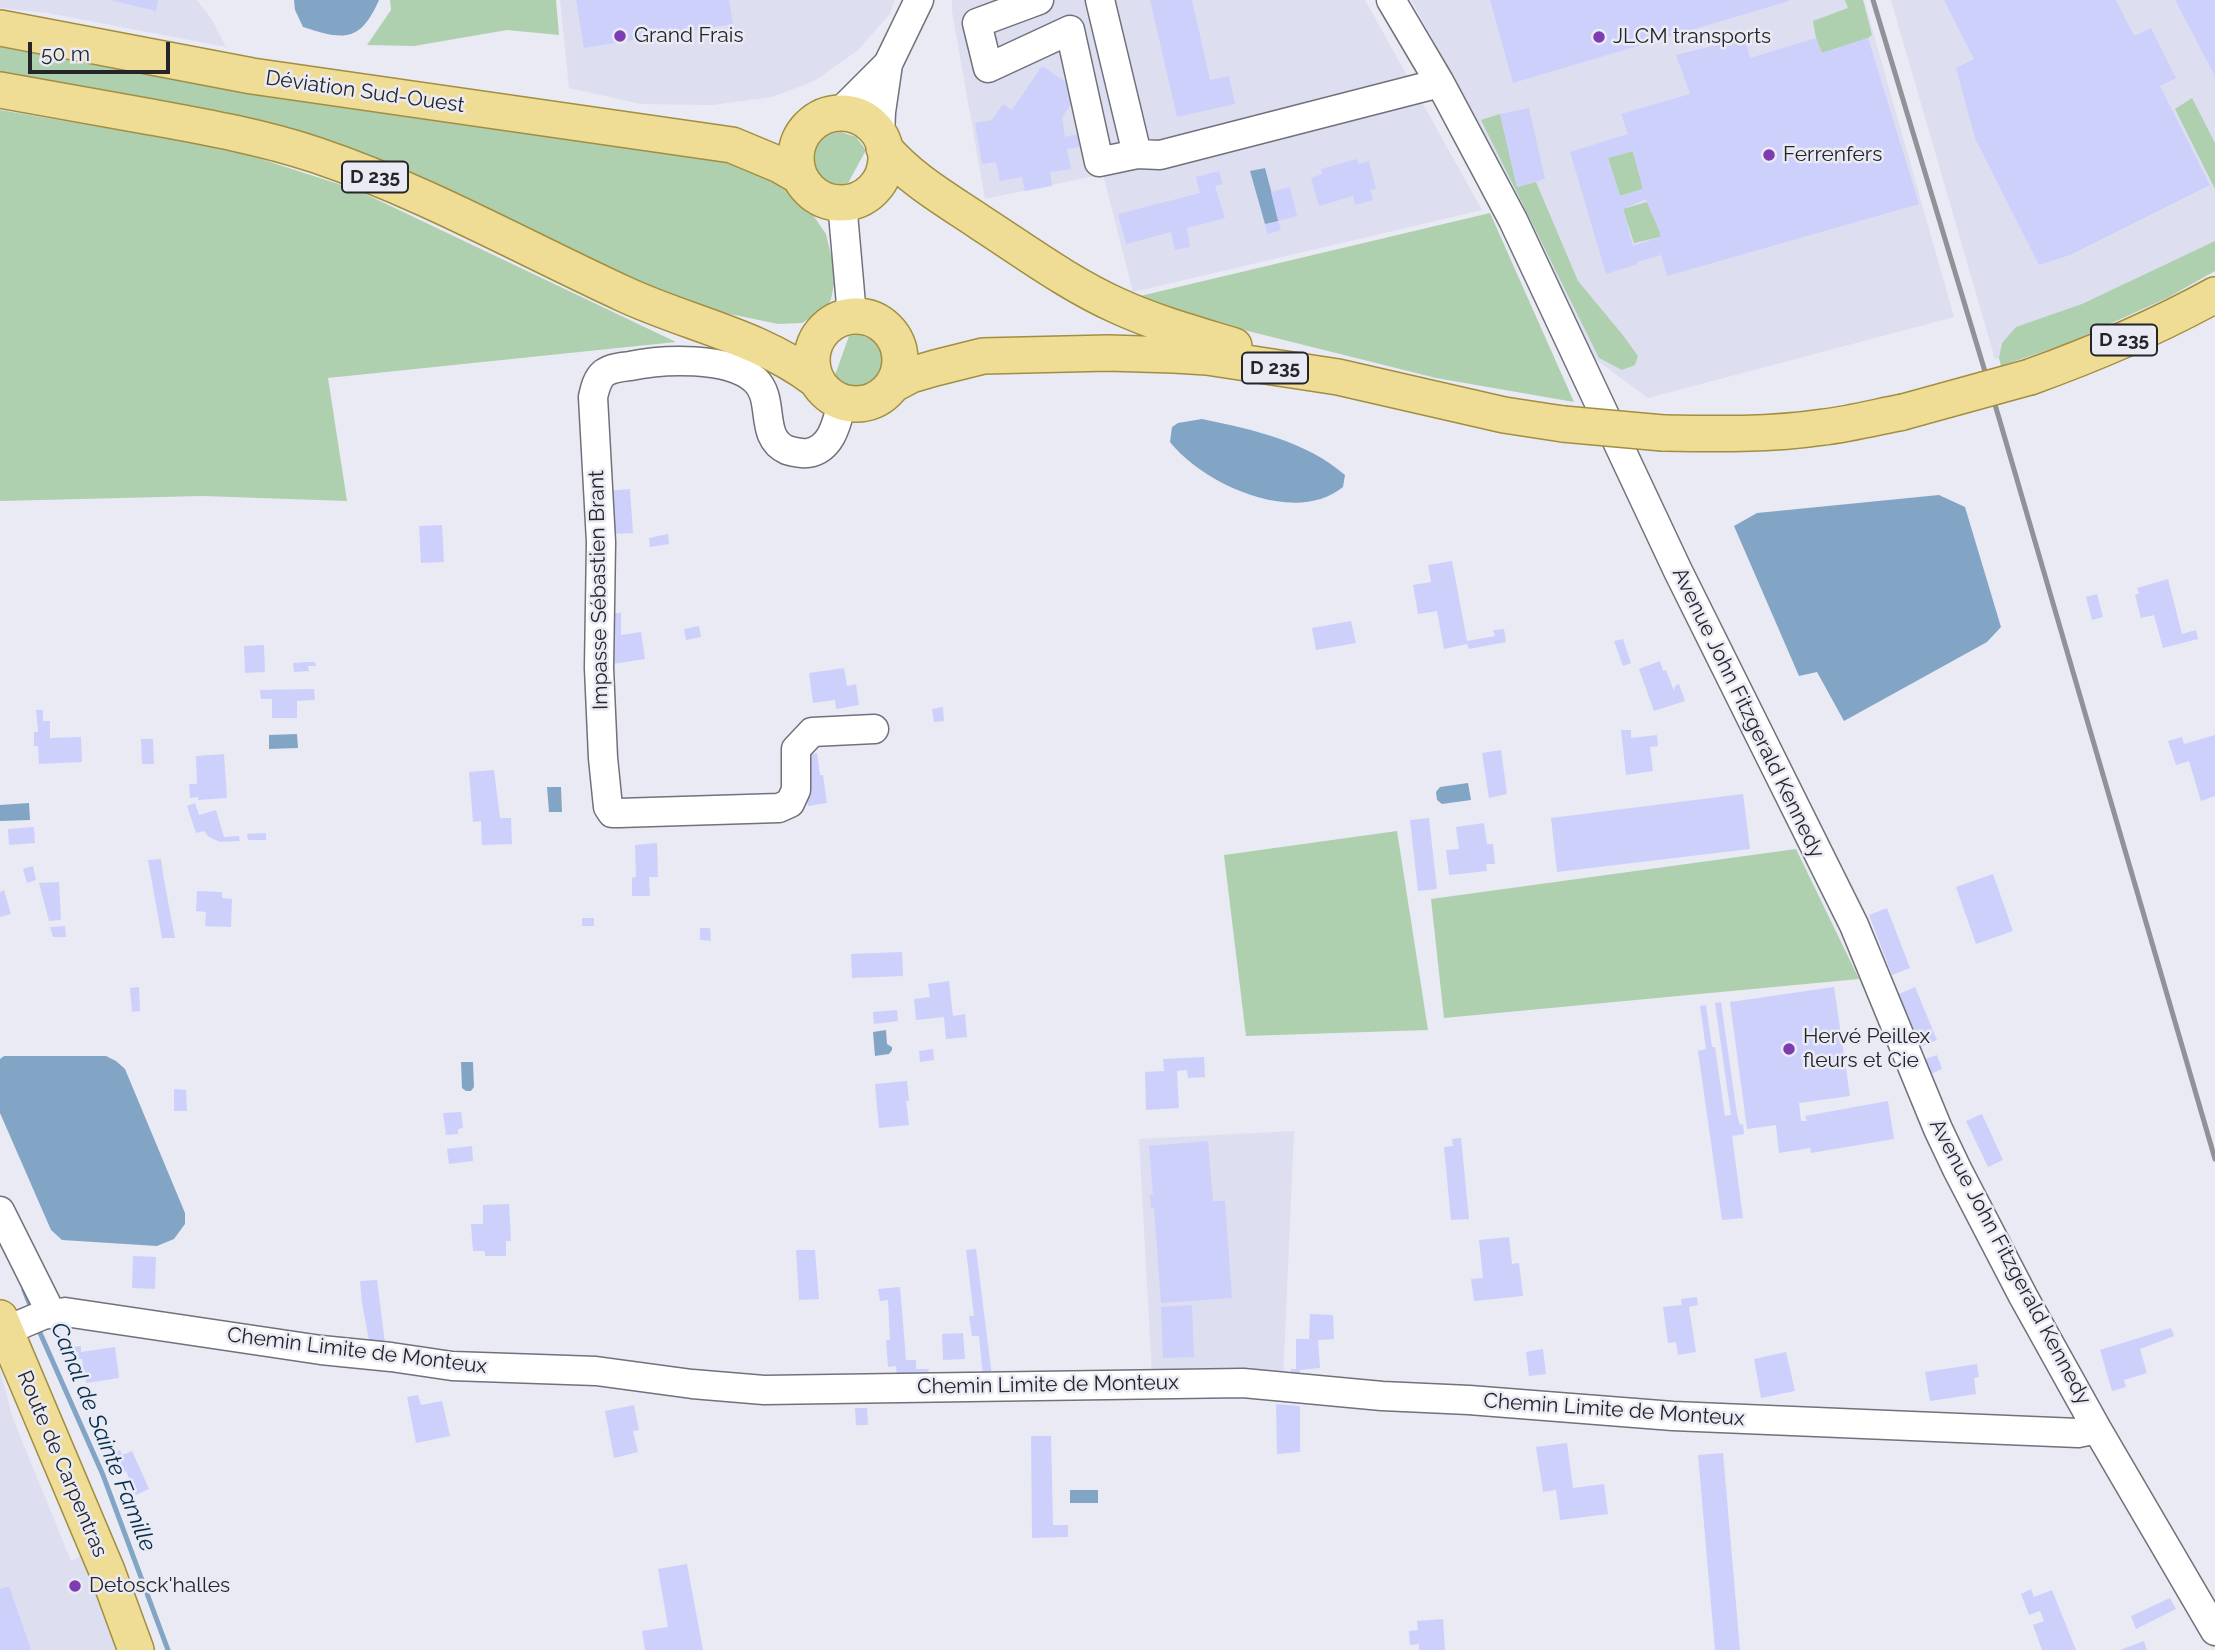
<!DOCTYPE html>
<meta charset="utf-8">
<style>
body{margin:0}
#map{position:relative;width:2215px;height:1650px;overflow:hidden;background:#e9eaf4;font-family:Raleway,sans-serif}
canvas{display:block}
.scale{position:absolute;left:28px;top:42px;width:142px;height:32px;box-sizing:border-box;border:4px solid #252529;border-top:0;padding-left:9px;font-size:21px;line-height:24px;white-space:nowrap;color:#252529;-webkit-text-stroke:5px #e9eaf4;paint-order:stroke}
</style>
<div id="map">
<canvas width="2215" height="1650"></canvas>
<div class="scale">50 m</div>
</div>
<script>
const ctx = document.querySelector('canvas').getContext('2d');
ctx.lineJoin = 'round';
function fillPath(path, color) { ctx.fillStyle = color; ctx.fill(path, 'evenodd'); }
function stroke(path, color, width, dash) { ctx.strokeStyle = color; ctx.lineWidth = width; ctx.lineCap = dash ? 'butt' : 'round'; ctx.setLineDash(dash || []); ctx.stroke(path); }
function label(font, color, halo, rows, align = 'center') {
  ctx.font = font + ' Raleway,sans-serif'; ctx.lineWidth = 5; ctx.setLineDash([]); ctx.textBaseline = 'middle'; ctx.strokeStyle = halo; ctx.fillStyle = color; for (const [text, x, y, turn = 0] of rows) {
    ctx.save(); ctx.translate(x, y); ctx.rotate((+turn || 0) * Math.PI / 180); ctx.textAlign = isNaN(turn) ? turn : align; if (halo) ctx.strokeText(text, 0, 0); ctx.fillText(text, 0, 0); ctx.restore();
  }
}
fillPath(new Path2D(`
 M0,0H197L212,20L226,47L48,13L0,8Z
 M560,0H895L889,15L857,51L814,81L772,97L712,105L641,104L569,88Z
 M952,0H1365L1482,210L1133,292L1103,174L985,199L952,11Z
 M1411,0H1864L1954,317L1648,398L1595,359L1518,195Z
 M1891,0H2215V245L2035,351L1995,359Z
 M1294,1131L1283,1379L1152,1375L1139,1139Z
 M0,1369L12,1416L71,1561L86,1554L121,1650H0Z`), '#dddef0');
fillPath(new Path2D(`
 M390,0H556L559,35L507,30L414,46L367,45L391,10Z
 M1845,0H1863L1872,35L1868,38L1822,53L1816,38L1813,21L1848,8Z
 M0,47L245,93L741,163L780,178L797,202L813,215L826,234L833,264L834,284L831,299L826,308L802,323L778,324L706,309L650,289L487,210L0,73Z
 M2192,98L2215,143V189L2175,109Z
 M0,110L230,149L357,190L676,342L328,378L347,501L202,496L0,501Z
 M1500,114L1517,187L1536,182L1578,281L1622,334L1638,356L1635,365L1622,370L1599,358L1481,120Z
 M841,132L856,137L866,150L846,187C804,191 800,136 841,132Z
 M1633,151L1643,189L1620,196L1608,158Z
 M1647,202L1660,232V237L1634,243L1623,209Z
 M1490,213L1574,402L1436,378L1232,327L1136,297Z
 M2215,241V271L2167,298L2068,343L2001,366L1999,358L2002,343L2016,327L2082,304Z
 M858,335C911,345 871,417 834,378L849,336Z
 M1397,831L1428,1030L1246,1036L1224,855Z
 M1796,849L1859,979L1444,1018L1431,899Z`), '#afd0ae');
fillPath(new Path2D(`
 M294,0H379C360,43 344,40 303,27L295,10Z
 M1265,168L1279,221L1265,224L1250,171Z
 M1202,419C1251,429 1306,441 1345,475L1343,487C1296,526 1204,485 1170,442L1172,427L1178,423Z
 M1939,495L1965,507L2001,627L1987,642L1844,721L1817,672L1799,676L1734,526L1757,513Z
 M297,734L298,748L269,749V735Z
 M1468,783L1471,800L1442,804L1437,800L1436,792L1440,787Z
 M547,787H561L562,812H549Z
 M29,803L30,820L0,821V805Z
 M886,1030L887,1044L892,1047V1050L889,1054L875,1056L873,1032Z
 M4,1056H106L116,1061L125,1069L185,1213V1224L174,1239L157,1246L62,1240L51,1230L0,1113V1059Z
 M461,1062H473L474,1087L471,1091H466L462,1088Z
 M1070,1490H1098V1503H1070Z`), '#83a5c5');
stroke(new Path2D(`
 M24,1290L32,1310
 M37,1326L103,1475L168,1650`), '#83a5c5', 5);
fillPath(new Path2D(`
 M110,0H158L156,11Z
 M576,0H729L733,24L584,48Z
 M1150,0H1192L1210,80L1229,76L1235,104L1177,117Z
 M1490,0H1789V1L1513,83Z
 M1944,0H2116L2134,36L2151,28L2176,78L2160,86L2210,185L2070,255L2039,265L1975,138L1956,68L1974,59Z
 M2175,0H2215V76Z
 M1745,38L1750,58L1816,38L1822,53L1868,38L1919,204L1667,276L1661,255L1637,262L1638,264L1606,274L1570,152L1628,134L1621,114L1690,94L1676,55ZM1633,151L1643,189L1620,196L1608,158ZM1646,199L1660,232V237L1633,246L1623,209Z
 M1042,66L1067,83L1069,93L1067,95L1074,100L1062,117L1065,137L1078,134L1080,147L1067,149L1071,169L1050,172L1052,186L1025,191L1022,177L1000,181L996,162L982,164L975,123L992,120L1003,104L1012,110Z
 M1529,108L1545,179L1517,187L1500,114Z
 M1357,159L1359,164L1369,161L1376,189L1370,190L1373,200L1355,205L1353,196L1319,206L1311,178L1322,174L1321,169Z
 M1219,171L1223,184L1215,186L1225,218L1187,228L1190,247L1175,250L1171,232L1126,244L1118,214L1200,193L1196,177Z
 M1290,187L1297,216L1278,221L1271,192Z
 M1278,221L1281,230L1268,234L1265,225Z
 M630,489L633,533L609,534L606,491Z
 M442,525L444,562L421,563L419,526Z
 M668,534L669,544L650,547L649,538Z
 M1452,561L1467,641L1495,636L1493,630L1504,629L1506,642L1469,649L1467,644L1444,649L1437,611L1418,614L1413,585L1431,582L1428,565Z
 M2168,579L2182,634L2196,630L2198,639L2163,648L2154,615L2141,618L2135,595L2139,593L2137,588Z
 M2097,594L2103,617L2092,620L2086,597Z
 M608,613H621V635L641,632L645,659L606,665Z
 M1351,621L1356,643L1316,650L1312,628Z
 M699,626L701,637L686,640L684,629Z
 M1623,639L1631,663L1623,666L1614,641Z
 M264,645L265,672L245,673L244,646Z
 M1660,661L1663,671L1666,670L1674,691L1675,686L1679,684L1685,701L1654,711L1639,669Z
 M308,662H315L316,666H308L309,671L294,672L293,663Z
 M844,668L847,686L856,684L859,705L836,709L835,700L813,703L809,673Z
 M314,689L315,700L297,701V718H272V699H261L260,690Z
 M943,707L944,721L934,722L932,709Z
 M36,710H43V721H50V738L81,737L82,762L39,764L38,746H34V732H38Z
 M1621,730H1631V738L1657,735L1658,746L1650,747L1653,771L1626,775Z
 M2215,735V796L2201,801L2189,761L2176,765L2168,741L2182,737L2184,744Z
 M141,739H153L154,764H142Z
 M1501,750L1507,794L1489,798L1482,753Z
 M817,753L820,775H823L827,803L808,806L800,756Z
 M224,754L227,798L198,800V797L190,798L189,784H197L196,756Z
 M494,770L500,818H511L512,844L482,845L481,821L473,822L469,772Z
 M1743,794L1750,849L1557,872L1551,818Z
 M195,803L199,815L216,810L224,837L239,836L240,841L220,842L209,837L204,831L196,833L187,806Z
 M1429,818L1437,889L1418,891L1410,820Z
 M1484,823L1487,844H1493L1495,864H1486L1487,871L1449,875L1446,850L1459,849L1456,827Z
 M34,827L35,843L9,845L8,829Z
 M266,833V840H248L247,834Z
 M657,843L658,877H649L650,896H632V878L636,877L635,845Z
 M161,859L164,880L175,938H162L148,860Z
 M33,866L36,880L27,883L23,869Z
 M1993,874L2013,931L1976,944L1956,887Z
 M59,882L61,920L49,921L39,883Z
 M4,890L11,914L0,917V892Z
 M197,891L222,892V898L232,899L231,927L205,926L206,912L196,911Z
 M1887,908L1910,968L1892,975L1869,915Z
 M582,918H594V926H582Z
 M65,926L66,937H53L50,927Z
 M700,928H710L711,941L700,940Z
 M902,952L903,976L852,978L851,954Z
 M949,981L953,1016L965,1014L967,1037L946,1039L944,1017L916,1020L914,999L930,997L928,984Z
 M139,987L140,1011L132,1012L130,988Z
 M1834,987L1850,1096L1799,1103L1801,1121H1807L1805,1116L1888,1101L1894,1139L1811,1153L1810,1148L1779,1153L1776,1125L1747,1129L1730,1002Z
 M1915,987L1937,1040L1920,1047L1897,995Z
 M1721,1002L1737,1114L1740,1125L1743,1124L1744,1134L1732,1136L1743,1218L1722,1220L1698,1051L1706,1049L1700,1006L1706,1005L1712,1047H1715L1725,1116L1731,1115L1715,1003Z
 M897,1010L898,1021L874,1024L873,1012Z
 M933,1049L934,1060L920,1062L919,1051Z
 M1937,1055L1942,1069L1931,1074L1925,1059Z
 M1204,1057L1205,1077L1188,1078L1187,1070L1177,1071L1179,1108L1146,1110L1145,1072L1164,1071L1163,1059Z
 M907,1081L909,1101H906L909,1125L879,1128L875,1084Z
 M174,1089L186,1090L187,1111H174Z
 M461,1112L463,1128L458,1129V1134L446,1135L443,1113Z
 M1982,1114L2003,1160L1988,1167L1966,1121Z
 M1461,1138L1469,1219L1451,1220L1444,1147L1453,1146L1452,1139Z
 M1208,1141L1213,1201H1225L1232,1298L1161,1303L1154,1208L1151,1209L1150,1195H1153L1149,1146Z
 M472,1146L473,1161L449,1164L447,1149Z
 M509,1204L511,1241H506V1256H485V1251H473L471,1224H483V1205Z
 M1509,1237L1512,1264L1519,1263L1523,1296L1474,1301L1471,1279L1483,1278L1479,1240Z
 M976,1249L992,1376L983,1377L979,1336H972L969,1316H974L966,1250Z
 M796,1250H815L819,1299L799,1300Z
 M133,1256L156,1257L155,1289L132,1288Z
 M377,1280L386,1352L371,1351L362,1303L360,1281Z
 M900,1287L906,1360H916V1369H929L928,1372H933V1380L897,1377L896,1366L888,1367L886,1340H890L888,1300L880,1301L878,1289Z
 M1697,1297L1698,1305L1689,1307L1696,1352L1678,1355L1676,1342L1668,1343L1663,1307L1682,1305L1681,1299Z
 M1192,1305L1194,1357L1163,1358L1161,1307Z
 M1310,1314L1333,1315L1334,1339L1318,1340L1320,1368L1300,1370V1381L1291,1380V1369H1296V1339H1309Z
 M2171,1328L2174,1336L2140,1349L2147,1373L2124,1380L2126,1387L2112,1391L2100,1350Z
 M963,1333L965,1359L943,1360L942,1334Z
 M81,1346V1352L115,1347L119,1378L86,1383L82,1359H79L78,1352L72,1353L71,1347Z
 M1543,1349L1546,1374L1529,1376L1526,1352Z
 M1786,1352L1795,1391L1761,1398L1754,1359Z
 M1977,1364L1979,1377L1974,1378L1976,1394L1930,1401L1925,1372Z
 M418,1395L421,1405L442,1401L450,1436L416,1443L407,1397Z
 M1276,1404L1300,1406V1452L1277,1454Z
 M634,1405L639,1430L633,1431L638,1452L614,1458L605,1411Z
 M855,1408H867L868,1425H856Z
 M1031,1436H1051L1053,1525H1068V1537L1032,1538Z
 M1567,1443L1573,1488L1604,1484L1608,1514L1560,1520L1556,1490L1543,1492L1536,1447Z
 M120,1450L122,1455L132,1451L149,1489L136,1495L126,1471L122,1473L114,1453Z
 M1723,1453L1740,1650H1715L1698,1455Z
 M687,1564L703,1650H645L642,1631L668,1627L658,1569Z
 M9,1586L31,1650H0V1589Z
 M2031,1589L2034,1597L2052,1590L2076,1650H2042L2033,1625L2044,1621L2040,1611L2029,1615L2021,1594Z
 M2170,1598L2176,1609L2136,1629L2131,1616Z
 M1443,1619L1445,1650H1419V1644L1410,1645L1409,1631L1418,1630L1417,1621Z
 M2144,1641L2147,1650H2120Z`), '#cdd0fb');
const minor = new Path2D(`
 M1039,0L977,23L988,68L1070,30L1099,162L1137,154L1160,155L1440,83
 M1100,0L1137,154
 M1391,0L1440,83L1513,220L1678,571L1854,925L1938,1129L1957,1169L2023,1296L2097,1429L2215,1631
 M839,113L888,64
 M880,136L881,112L888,64L919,0
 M842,202L852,316
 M842,403C837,422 832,449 808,453C801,454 794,452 787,450C758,437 776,399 755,380C728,356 663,359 630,366C621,367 611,368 604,373C597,379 595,388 593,397L601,542L599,668L603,758L608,807L612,813H619L779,808L790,803L796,790V749L812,732L874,729
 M0,1211L46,1303L43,1315
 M5,1331L43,1315L65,1312L321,1350L391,1357L452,1366L596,1371L692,1384L764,1390L1243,1383L1382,1396L1469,1400L1673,1416L2078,1433L2097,1429`);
const major = new Path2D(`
 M0,28L252,76L732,145L780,165L799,176
 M0,90C50,99 101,108 151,117C206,127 262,137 316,155C423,191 522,247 624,294C688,324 759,336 816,380
 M796 158a45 45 0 1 1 90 0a45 45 0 1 1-90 0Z
 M884,148C910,179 947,200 981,223C1026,252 1069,284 1118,306C1155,323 1195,334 1234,346
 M812 360a44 44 0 1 1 88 0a44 44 0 1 1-88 0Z
 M2030,377C2094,354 2155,328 2215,295
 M894,384L911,375L935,368L983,356L1108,353L1174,355L1207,357L1338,377L1504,415L1563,424
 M1663,433C1716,434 1770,435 1824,427C1850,424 1877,417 1903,412
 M0,1318L107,1571L136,1650`);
stroke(minor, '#70717a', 31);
stroke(major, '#a28e41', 38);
stroke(minor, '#fff', 28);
stroke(major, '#efdd95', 35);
stroke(new Path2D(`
 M1873,0L1999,418L2215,1159`), '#919198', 5);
const majorBridge = new Path2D(`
 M1903,412L2030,377
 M1563,424L1663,433`);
stroke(majorBridge, '#a28e41', 38, []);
stroke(majorBridge, '#efdd95', 35);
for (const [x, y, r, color] of [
 [620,36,7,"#7e3cb1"],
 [1599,37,7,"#7e3cb1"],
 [1769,155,7,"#7e3cb1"],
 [1789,1049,7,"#7e3cb1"],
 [75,1586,7,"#7e3cb1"]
]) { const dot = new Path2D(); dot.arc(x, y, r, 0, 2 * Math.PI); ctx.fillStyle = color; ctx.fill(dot); stroke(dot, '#e9eaf4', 2.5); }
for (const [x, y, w] of [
 [375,177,66],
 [2124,340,66],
 [1275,368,66]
]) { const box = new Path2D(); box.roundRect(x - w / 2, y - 15.5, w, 31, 5); ctx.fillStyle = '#e9eaf4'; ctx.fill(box); stroke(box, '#252529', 2); }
label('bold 19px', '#252529', null, [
 ["D 235",375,177],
 ["D 235",2124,340],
 ["D 235",1275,368]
]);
label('21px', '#252529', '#e9eaf4', [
 ["Grand Frais",634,36],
 ["JLCM transports",1613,37],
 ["Ferrenfers",1783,155],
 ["Hervé Peillex",1803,1037],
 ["fleurs et Cie",1803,1061],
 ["Detosck'halles",89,1586]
], 'left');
label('21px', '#252529', '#e9eaf4', [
 ["Déviation Sud-Ouest",365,92,8],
 ["Impasse Sébastien Brant",599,590,-91],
 ["Avenue John Fitzgerald Kennedy",1748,713,64],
 ["Avenue John Fitzgerald Kennedy",2010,1262,62],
 ["Chemin Limite de Monteux",357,1351,7],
 ["Chemin Limite de Monteux",1048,1385,-1],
 ["Chemin Limite de Monteux",1614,1410,4],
 ["Route de Carpentras",62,1464,67]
]);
label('italic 23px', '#032d4c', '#e9eaf4', [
 ["Canal de Sainte Famille",103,1437,68]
]);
</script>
